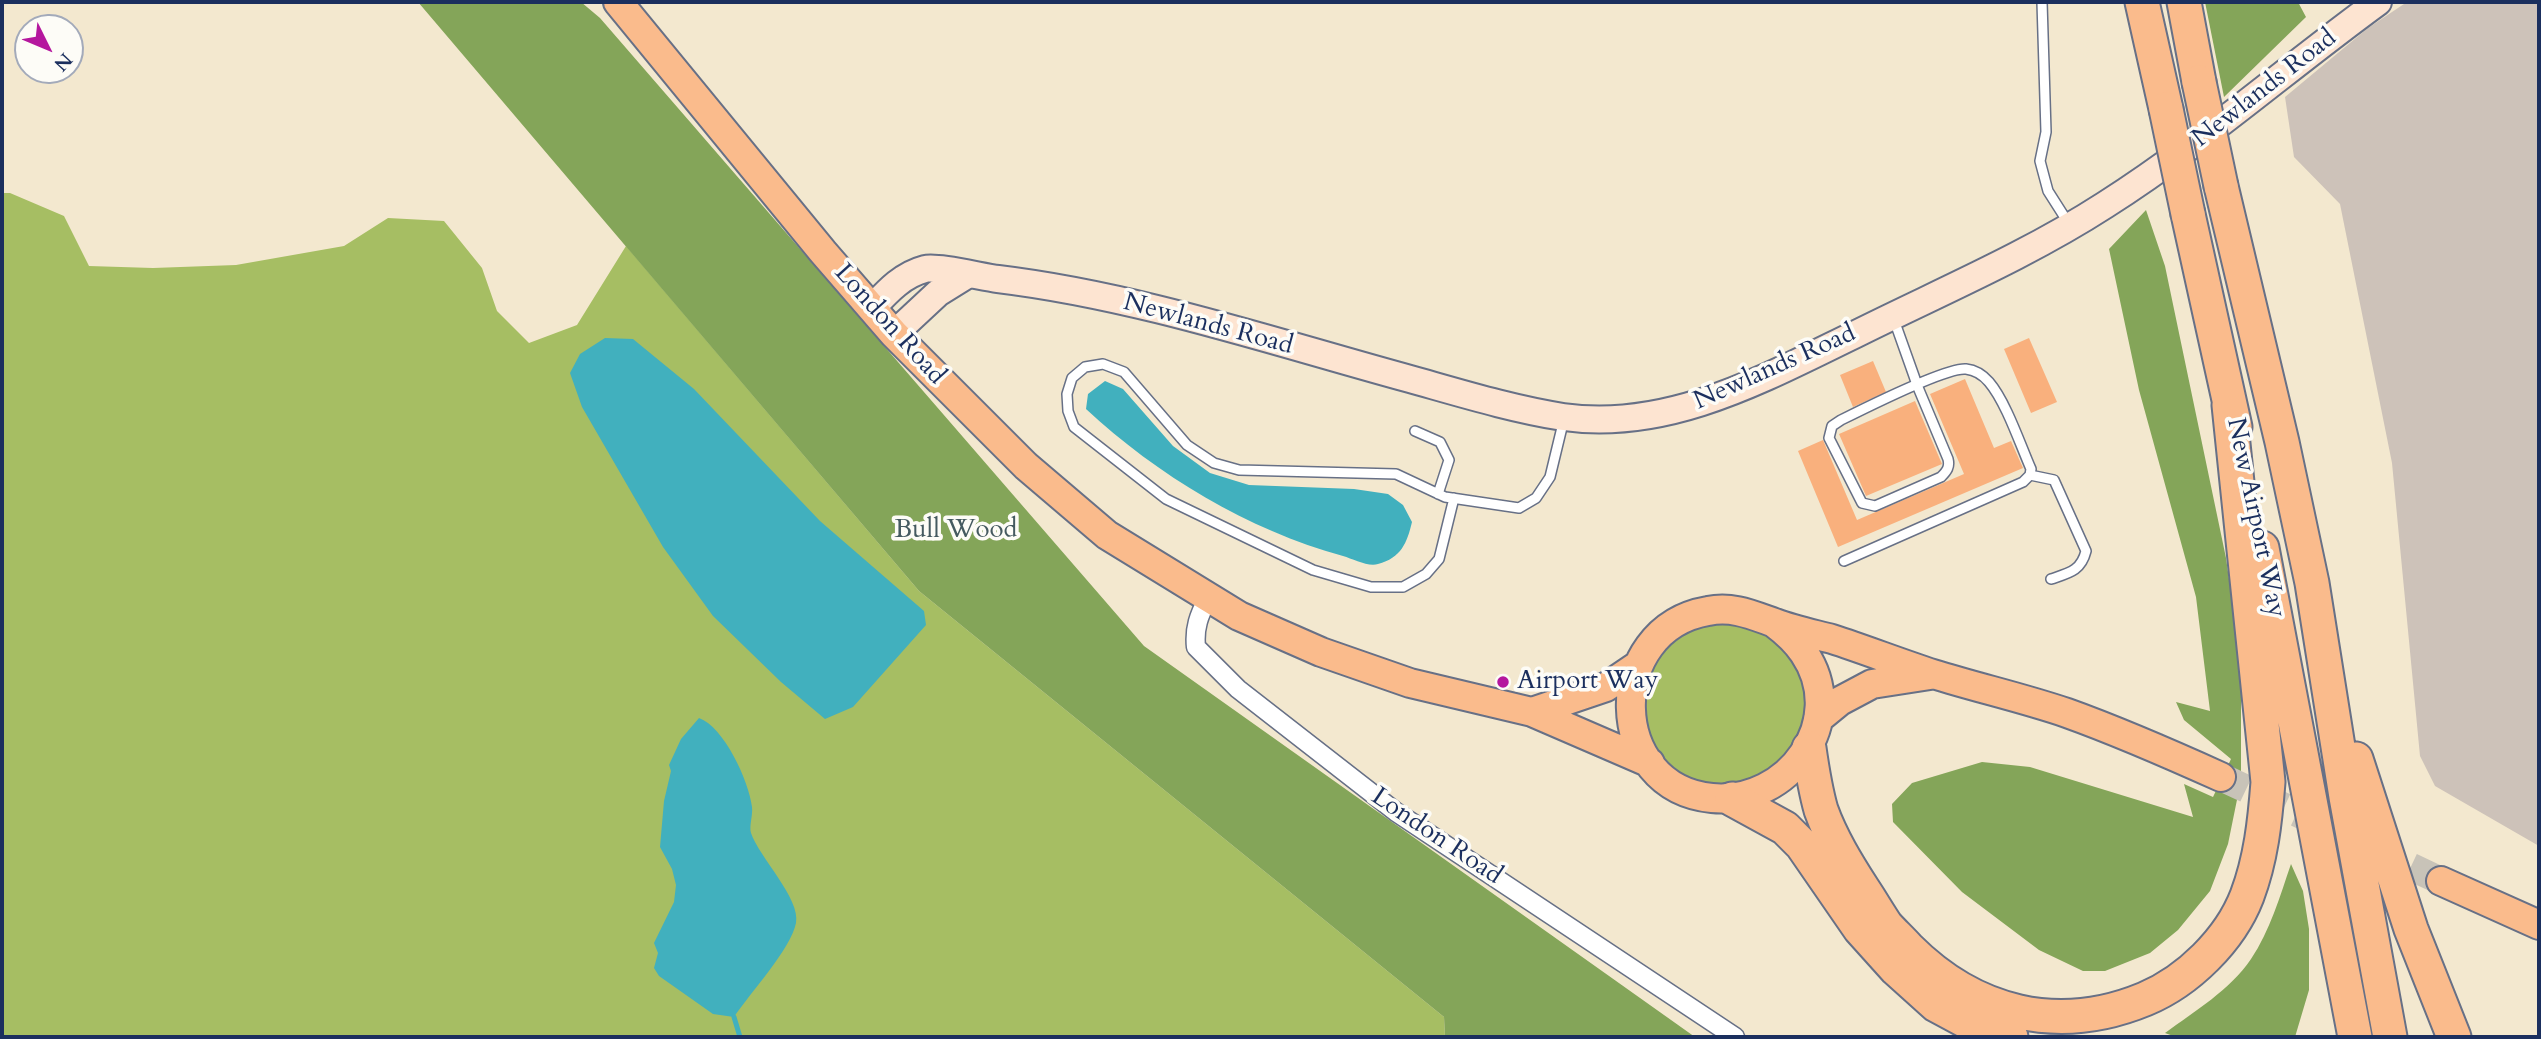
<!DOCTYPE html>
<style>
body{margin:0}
#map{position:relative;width:2541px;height:1039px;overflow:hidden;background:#f3e8cf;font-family:Cardo,serif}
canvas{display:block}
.frame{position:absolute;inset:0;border:4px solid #1b2f5e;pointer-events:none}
.north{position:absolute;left:14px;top:14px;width:70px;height:70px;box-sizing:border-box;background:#fdfcf7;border:2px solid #a3aaba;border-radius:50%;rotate:133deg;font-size:19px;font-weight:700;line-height:28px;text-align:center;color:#1b2f5e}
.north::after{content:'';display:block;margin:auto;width:24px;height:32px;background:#b5179e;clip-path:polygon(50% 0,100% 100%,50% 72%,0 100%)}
</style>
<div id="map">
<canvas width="2541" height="1039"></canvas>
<div class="frame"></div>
<div class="north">N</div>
</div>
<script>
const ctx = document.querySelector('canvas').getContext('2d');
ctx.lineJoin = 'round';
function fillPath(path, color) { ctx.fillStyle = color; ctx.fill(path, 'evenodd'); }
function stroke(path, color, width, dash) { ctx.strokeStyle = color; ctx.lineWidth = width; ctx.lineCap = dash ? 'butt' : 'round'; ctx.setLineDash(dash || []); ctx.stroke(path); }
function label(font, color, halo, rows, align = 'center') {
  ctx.font = font + ' Cardo,serif'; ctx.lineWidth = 7; ctx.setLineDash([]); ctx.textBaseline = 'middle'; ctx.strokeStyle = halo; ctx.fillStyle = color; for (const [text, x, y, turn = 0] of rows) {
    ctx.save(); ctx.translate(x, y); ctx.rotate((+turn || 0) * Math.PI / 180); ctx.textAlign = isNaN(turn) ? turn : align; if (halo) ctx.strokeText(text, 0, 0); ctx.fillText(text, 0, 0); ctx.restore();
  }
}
fillPath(new Path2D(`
 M2407,2H2539V846L2435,786L2420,756L2392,463L2340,204L2294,157L2285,97L2368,28Z`), '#cdc2b9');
fillPath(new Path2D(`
 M2,193H10L64,216L89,266L153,268L236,265L344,246L388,218L444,221L482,268L497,311L529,343L577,325L626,246L919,591L1444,1017L1445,1037H2Z
 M1644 705a81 81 0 1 1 162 0a81 81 0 1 1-162 0Z`), '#a6be63');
fillPath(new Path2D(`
 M418,2H581L600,18L1144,646L1695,1037H1445L1444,1017L919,591Z
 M2205,2H2298L2306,17L2224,97Z
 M2146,210L2165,266L2226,558L2241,663V780L2228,844L2210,891L2178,930L2150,953L2105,971H2083L2039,950L1962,892L1893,822L1892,804L1912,783L1982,762L2030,767L2193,817L2184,784L2213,797L2231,759L2184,720L2176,702L2210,711L2196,597L2139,390L2109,249Z
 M2291,864L2303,891L2309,929V990L2295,1037H2176L2165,1033C2195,1011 2230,990 2251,959C2270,931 2280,896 2291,864Z`), '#84a559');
fillPath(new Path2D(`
 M605,338L633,339L694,389L820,521L924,611L926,625L853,707L825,719L781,682L713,616L663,547L582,407L570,373L580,354Z
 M1105,381L1123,389L1173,446L1210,473L1249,485L1354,489L1388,494L1403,505L1412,522C1407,543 1401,558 1378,564C1368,567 1353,559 1343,556C1248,530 1157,475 1086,409L1088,394Z
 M699,718C724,727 749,781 752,807C753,815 749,826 751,833C759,857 801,899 796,923C791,949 750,993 734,1017L713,1014L659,976L654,968L658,953L654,943L674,902L676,885L672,869L660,847L664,801L671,771L669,765L681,739Z`), '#41b0be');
stroke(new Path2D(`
 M734,1017L740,1037`), '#41b0be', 5);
fillPath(new Path2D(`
 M2029,338L2057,402L2031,413L2004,349Z
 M1873,361L1886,392L1853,407L1840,375Z
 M1965,379L1994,448L2011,441L2023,468L1838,547L1798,451L1823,440L1857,520L1964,474L1930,394Z
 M1915,401L1942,464L1866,496L1839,434Z`), '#f9b07d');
stroke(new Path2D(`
 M2221,777L2441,881`), '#c8c3b8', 28, [28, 14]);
const lane = new Path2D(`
 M2042,2L2046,132L2040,161L2048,191L2069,224
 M1415,431L1440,442L1449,460L1438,494
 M2030,475L2054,480L2086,551C2081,571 2069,573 2051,579
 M1454,498L1439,559L1426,574L1403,587H1371L1313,570L1166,499L1074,427L1068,411L1067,394L1072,378L1085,367L1103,364L1124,372L1187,445L1214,463L1239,470L1396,474L1445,497L1519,508L1536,498L1550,477L1564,419
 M1844,561L2023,482L2030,475L2031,469C2020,444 2006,402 1989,382C1983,375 1975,370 1966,369C1947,367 1863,409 1841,420L1832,426L1829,438L1862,503L1875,506L1941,477C1947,471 1950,467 1948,459L1917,385L1914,376L1893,317`);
const street = new Path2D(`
 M1208,598C1199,615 1194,628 1196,647L1238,689L1396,812L1735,1037`);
const secondary = new Path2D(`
 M872,308C887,292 902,275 925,269C937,266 982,277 998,279C1138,296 1274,342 1410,379C1460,393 1512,409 1563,417C1668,432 1763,379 1854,335C1938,293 2026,256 2105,205C2201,144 2286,69 2378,2
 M894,334L938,293L967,275`);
const primary = new Path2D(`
 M618,2L823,252L894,334L1026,466L1107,535L1239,616L1321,652L1410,683L1532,712L1650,763
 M1774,623C1786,632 1796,641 1804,653C1850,721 1788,805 1712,798C1606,788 1603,629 1708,611C1733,606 1752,615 1775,623C1793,630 1813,634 1832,639C1866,650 1899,663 1933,674C1978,688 2023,698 2067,713C2120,732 2170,754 2221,777
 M1532,712L1606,687L1637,666
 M1818,719L1840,701L1872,684L1930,675
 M2441,881L2539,925`);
const highway = new Path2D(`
 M2142,2L2166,109
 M2184,2L2199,82
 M2221,186L2282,442L2312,583L2346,797L2390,1037
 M2188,214L2235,427
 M2262,548L2355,1037
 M1809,748C1812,769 1815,789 1821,810C1831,838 1847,864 1863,889C1871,901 1878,913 1886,925C1893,933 1901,940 1908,948C1974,1014 2058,1035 2145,999C2188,981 2230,940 2247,896C2261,859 2265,821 2268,782L2229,405
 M2356,759L2411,929L2454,1037
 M1732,799L1785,828L1802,845L1860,929L1896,969L1936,1005L1977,1027L2011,1037`);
stroke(lane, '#677086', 12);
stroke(street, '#677086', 21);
stroke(secondary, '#677086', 30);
stroke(primary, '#677086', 32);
stroke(highway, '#677086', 37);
stroke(lane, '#fff', 9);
stroke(street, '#fff', 18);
stroke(secondary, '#fde4d1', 26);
stroke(primary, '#fabb8c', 28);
stroke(highway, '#fabb8c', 33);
const highwayBridge = new Path2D(`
 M2199,82L2221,186
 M2166,109L2188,214`);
stroke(highwayBridge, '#677086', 37, []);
stroke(highwayBridge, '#fabb8c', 33);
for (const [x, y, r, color] of [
 [1503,682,7,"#b5179e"]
]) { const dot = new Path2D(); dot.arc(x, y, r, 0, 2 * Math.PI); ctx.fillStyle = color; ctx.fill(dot); stroke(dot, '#fdfcf7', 2.5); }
label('26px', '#1b2f5e', '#fdfcf7', [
 ["Newlands Road",2265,89,-38],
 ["London Road",889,325,48],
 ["Newlands Road",1208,325,15],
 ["Newlands Road",1775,368,-24],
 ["New Airport Way",2255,518,78],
 ["London Road",1436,837,34]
]);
label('26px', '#455a60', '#fdfcf7', [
 ["Bull Wood",956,531]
]);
label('26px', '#1b2f5e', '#fdfcf7', [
 ["Airport Way",1517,682]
], 'left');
</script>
